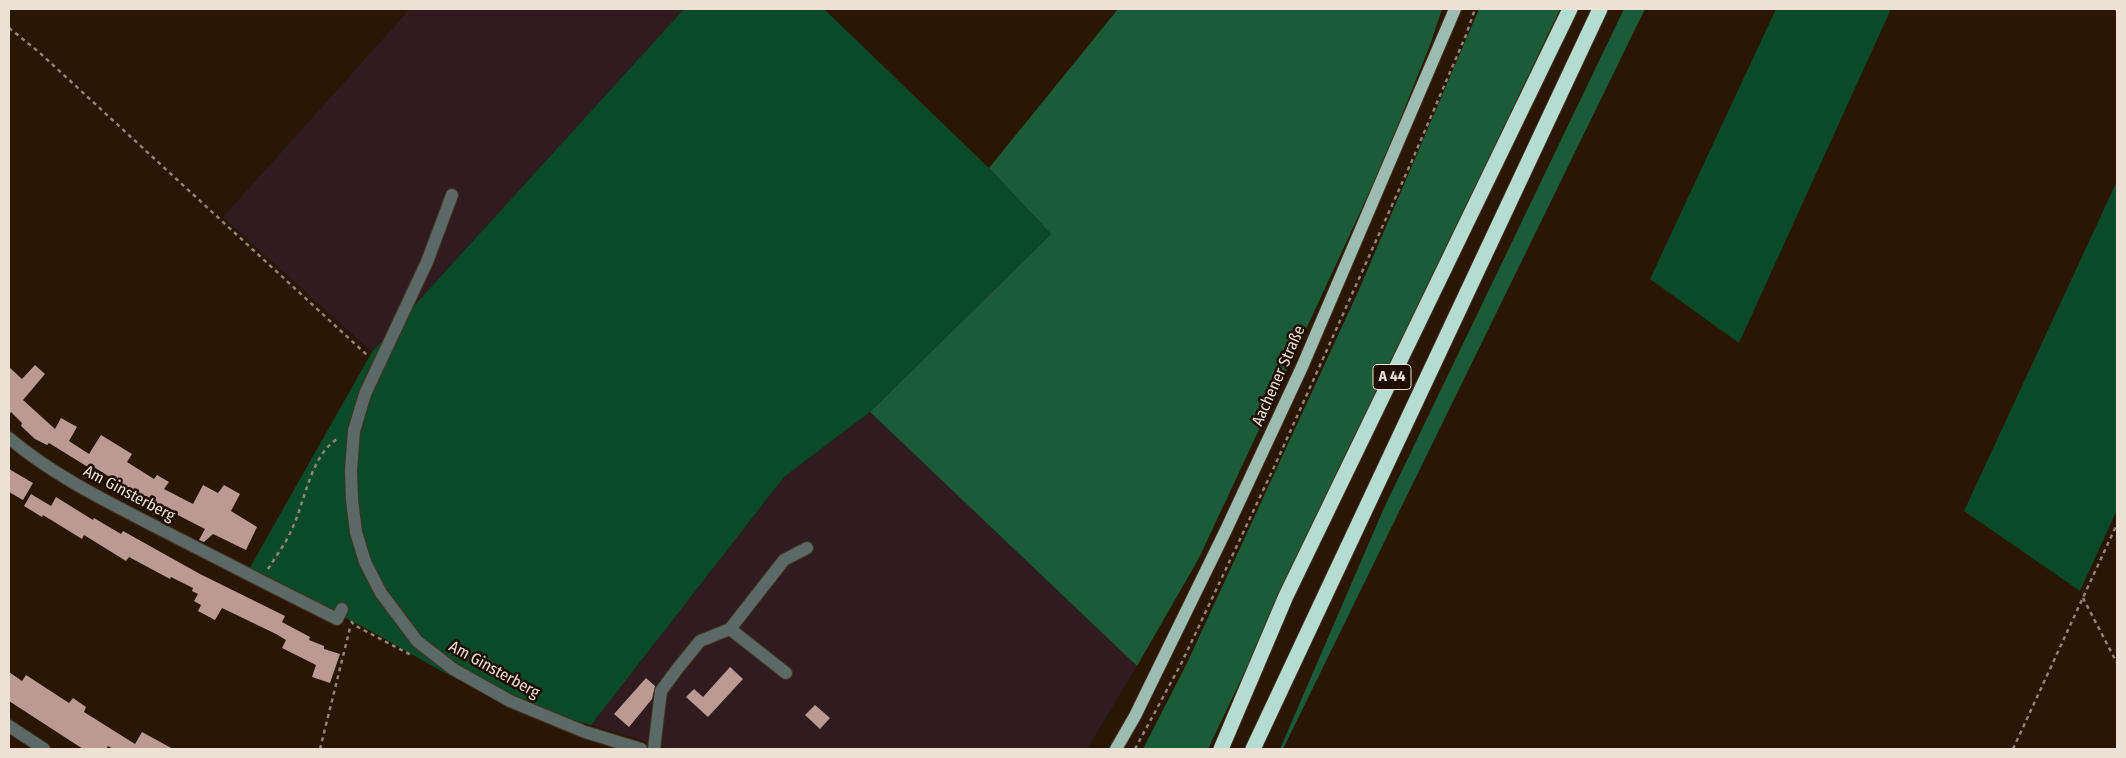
<!DOCTYPE html>
<meta charset="utf-8">
<style>
body{margin:0}
#map{position:relative;width:2126px;height:758px;overflow:hidden;background:#291603;font-family:"Fira Sans Condensed",sans-serif}
canvas{display:block}
.frame{position:absolute;inset:0;border:10px solid #ede0d4;pointer-events:none}
</style>
<div id="map">
<canvas width="2126" height="758"></canvas>
<div class="frame"></div>
</div>
<script>
const ctx = document.querySelector('canvas').getContext('2d');
ctx.lineJoin = 'round';
function fillPath(path, color) { ctx.fillStyle = color; ctx.fill(path, 'evenodd'); }
function stroke(path, color, width, dash) { ctx.strokeStyle = color; ctx.lineWidth = width; ctx.lineCap = dash ? 'butt' : 'round'; ctx.setLineDash(dash || []); ctx.stroke(path); }
function label(font, color, halo, rows, align = 'center') {
  ctx.font = font + ' "Fira Sans Condensed",sans-serif'; ctx.lineWidth = 5; ctx.setLineDash([]); ctx.textBaseline = 'middle'; ctx.strokeStyle = halo; ctx.fillStyle = color; for (const [text, x, y, turn = 0] of rows) {
    ctx.save(); ctx.translate(x, y); ctx.rotate((+turn || 0) * Math.PI / 180); ctx.textAlign = isNaN(turn) ? turn : align; if (halo) ctx.strokeText(text, 0, 0); ctx.fillText(text, 0, 0); ctx.restore();
  }
}
fillPath(new Path2D(`
 M410,9H684L372,352L223,217Z
 M870,412L1137,666L1087,749H670L591,725L784,477Z`), '#2e1c21');
fillPath(new Path2D(`
 M684,9H824L989,168L1051,234L870,412L784,477L591,725L507,701L443,672L369,630L249,569L372,352Z
 M1776,9H1891L1739,343L1650,279Z
 M2117,181V510L2080,591L1964,511Z`), '#0a4a29');
fillPath(new Path2D(`
 M1118,9H1442L1430,45L1381,167L1314,312L1199,558L1137,666L870,412L1051,234L989,168Z
 M1479,9H1560L1208,749H1143L1187,663L1358,292Z
 M1624,9H1645L1283,749H1280L1384,508Z`), '#1b5b38');
fillPath(new Path2D(`
 M35,365L45,374L23,400L55,429L61,418L77,427L69,441L89,454L101,435L132,454L127,462L154,479L157,475L169,482L164,489L193,504L203,485L218,493L224,485L240,494L231,511L257,527L246,550L213,534L204,542L199,540L205,529L170,511L168,513L92,466L91,469L49,443L47,445L35,439L21,426L22,423L11,412L9,415V367L22,379Z
 M9,469L33,483L23,500L9,492Z
 M31,494L51,506L56,497L93,520L94,518L121,534L123,531L200,574L285,616L282,622L310,637L309,640L324,646V649L340,654L330,683L312,677L316,665L282,648L286,640L276,634L222,608L215,620L198,611L201,605L194,601L198,594L192,591L193,588L171,577L170,579L129,557L126,561L84,535L82,539L43,515L42,517L24,506Z
 M730,667L743,679L708,717L686,697L694,689L703,697Z
 M9,672L22,681L26,675L69,703L73,698L86,707L84,712L135,744L142,732L173,749H113L108,746L106,749H83L9,701Z
 M646,678L655,686L652,699L629,727L614,714Z
 M815,705L830,718L820,729L805,715Z`), '#bc9992');
const minor = new Path2D(`
 M452,195L427,262L365,394L354,431L351,470L352,500L356,532L365,562L381,593L417,641L453,669L510,701L585,732L641,749
 M9,438C54,476 106,501 158,528C218,559 277,589 337,619L342,609
 M730,629L786,673
 M9,726L44,749
 M654,749L661,691L678,668L700,641L730,629L784,560L807,548`);
const major = new Path2D(`
 M1116,749L1135,716L1225,532L1302,367L1455,9`);
const highway = new Path2D(`
 M1221,749L1286,596L1570,9
 M1253,749L1600,9`);
stroke(minor, '#443220', 14);
stroke(major, '#443220', 14);
stroke(highway, '#443220', 17);
stroke(new Path2D(`
 M2116,9L2117,11
 M9,28L40,53L368,356
 M268,569C276,556 286,543 292,529C305,502 311,453 339,438
 M2083,598L2117,663
 M351,621L354,625L411,655
 M320,749L350,628L349,625
 M1135,749L1182,662L1276,463L1411,163L1466,35L1475,9
 M2013,749L2117,524`), '#938374', 2.5, [4, 4]);
stroke(minor, '#5b6a66', 12);
stroke(major, '#9cbcb2', 12);
stroke(highway, '#b5dcd1', 15);
for (const [x, y, w] of [
 [1392,377,38]
]) { const box = new Path2D(); box.roundRect(x - w / 2, y - 12.5, w, 25, 4); ctx.fillStyle = '#1f0d00'; ctx.fill(box); stroke(box, '#ede0d4', 1); }
label('bold 15px', '#ede0d4', null, [
 ["A 44",1392,377]
]);
label('16px', '#ede0d4', '#1f0d00', [
 ["Aachener Straße",1279,376,-66],
 ["Am Ginsterberg",129,494,28],
 ["Am Ginsterberg",494,670,29]
]);
</script>
